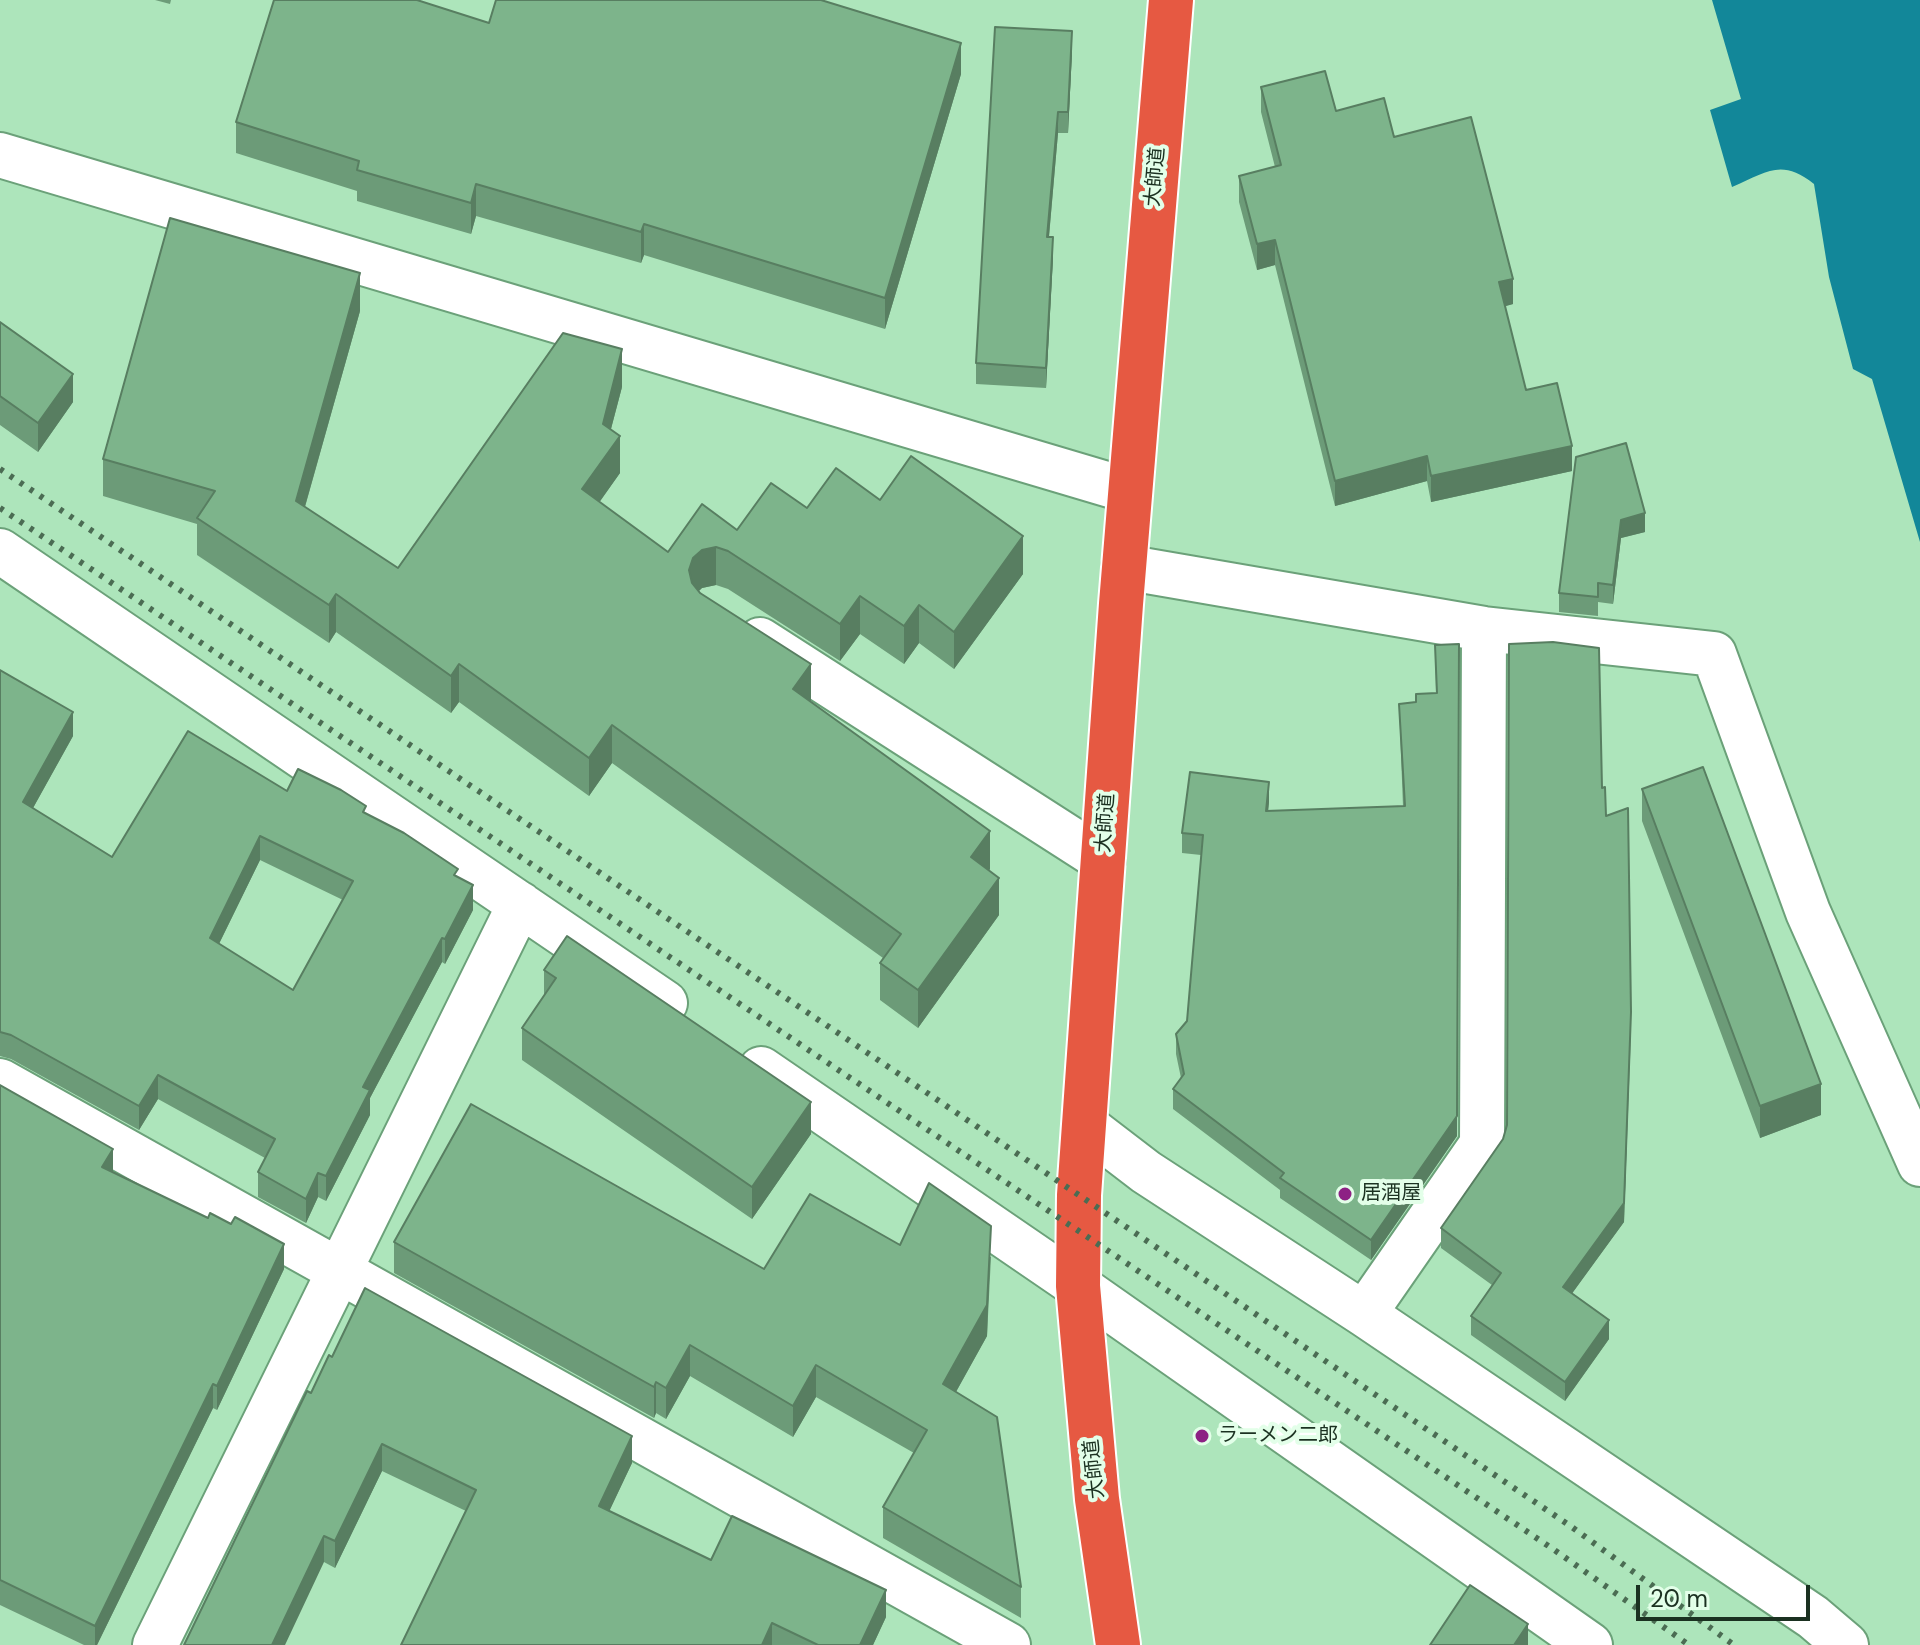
<!DOCTYPE html>
<meta charset="utf-8">
<style>
body{margin:0}
#map{position:relative;width:1920px;height:1645px;overflow:hidden;background:#ade5bb;font-family:"DM Sans",sans-serif}
canvas{display:block}
.scale{position:absolute;left:1636px;top:1585px;width:174px;height:36px;box-sizing:border-box;border:4px solid #1b3121;border-top:0;padding-left:10px;font-size:24px;line-height:28px;white-space:nowrap;color:#1b3121;-webkit-text-stroke:6px #e3ffe9;paint-order:stroke}
</style>
<div id="map">
<canvas width="1920" height="1645"></canvas>
<div class="scale">20 m</div>
</div>
<script>
const ctx = document.querySelector('canvas').getContext('2d');
ctx.lineJoin = 'round';
function fillPath(path, color) { ctx.fillStyle = color; ctx.fill(path, 'evenodd'); }
function stroke(path, color, width, dash) { ctx.strokeStyle = color; ctx.lineWidth = width; ctx.lineCap = dash ? 'butt' : 'round'; ctx.setLineDash(dash || []); ctx.stroke(path); }
function label(font, color, halo, rows, align = 'center') {
  ctx.font = font + ' "DM Sans","Noto Sans JP",sans-serif'; ctx.lineWidth = 8; ctx.setLineDash([]); ctx.textBaseline = 'middle'; ctx.strokeStyle = halo; ctx.fillStyle = color; for (const [text, x, y, turn = 0] of rows) {
    ctx.save(); ctx.translate(x, y); ctx.rotate((+turn || 0) * Math.PI / 180); ctx.textAlign = isNaN(turn) ? turn : align; if (halo) ctx.strokeText(text, 0, 0); ctx.fillText(text, 0, 0); ctx.restore();
  }
}
fillPath(new Path2D(`
 M1712,0H1920V542L1872,379L1853,369L1829,277L1814,184C1781,158 1767,172 1732,187L1710,110L1741,99Z`), '#128799');
const minor = new Path2D(`
 M0,155L1130,491
 M0,551L665,1003
 M1124,567L1484,629L1714,654L1808,912L1920,1164
 M760,640L1103,860
 M761,1069L1078,1286L1590,1645
 M0,1081L1008,1645
 M1086,1126L1146,1172L1364,1314L1813,1617L1846,1645
 M1364,1314L1482,1144L1484,629
 M155,1645L520,904`);
const highway = new Path2D(`
 M1118,1645L1097,1499L1078,1286L1079,1195L1121,604L1171,0`);
stroke(minor, '#6ba179', 48);
stroke(highway, '#fff', 48);
stroke(minor, '#fff', 44);
stroke(highway, '#e65942', 44);
stroke(new Path2D(`
 M0,469L1569,1525L1734,1645
 M0,508L1553,1549L1689,1645`), '#4b6c53', 6, [4, 8]);
fillPath(new Path2D(`
 M155,0H171L170,4Z
 M489,23L961,74L885,329L644,255L641,263L476,216L471,234L357,201V191L236,153V122Z
 M1072,52L1068,133H1058L1049,237L1053,258L1046,388L976,384V363Z
 M1261,87L1336,111L1394,137L1513,304L1505,306L1526,390L1572,471L1431,502L1427,481L1335,506L1275,265L1257,270L1239,202V176L1275,167L1261,112Z
 M360,311L305,507L398,568L622,387L611,429L620,473L599,502L668,552L807,508L880,500L1023,574L954,669L919,643L904,664L860,634L840,661L728,589L716,585L702,588L699,591L811,702L990,869L989,870L999,915L918,1028L880,1000V963L883,958L612,763L589,796L459,702L451,713L336,632L329,643L197,555V524L103,496V459Z
 M0,322L73,402L38,452L0,425Z
 M1576,457L1645,532L1621,538L1613,604L1598,602V616L1559,612V593Z
 M1435,645L1457,1136L1371,1260L1280,1198V1190L1173,1109V1089L1181,1078L1176,1054V1034L1187,1021L1201,855L1182,853V833L1269,802L1268,811L1403,806L1399,704L1416,702L1436,693Z
 M0,670L73,736L33,808L112,857L287,791L366,813L458,877L473,910L445,964L442,962L370,1098V1115L326,1201L318,1197L306,1223L258,1197V1172L265,1158L158,1099L139,1130L11,1059L0,1056ZM260,860L343,900L293,990L219,944Z
 M1602,788L1631,1032L1624,1222L1572,1293L1609,1339L1565,1401L1471,1335V1316L1492,1285L1441,1248V1228L1503,1139Z
 M1642,789L1821,1115L1760,1138L1642,821Z
 M544,970L811,1134L752,1219L522,1060V1028L544,996Z
 M0,1085L113,1172L284,1269L217,1410L213,1408L97,1645H84L0,1605Z
 M394,1242L764,1269L900,1245L991,1257L987,1336L956,1392L1021,1587V1618L883,1538V1507L914,1453L816,1397L793,1437L690,1376L666,1419L656,1413L654,1418L394,1273Z
 M311,1393L632,1463L609,1511L711,1560L886,1617L873,1645H401L466,1511L382,1471L335,1568L324,1562Z`), '#6c9b78');
fillPath(new Path2D(`
 M1072,31V52L1068,133V112Z
 M961,43V74L885,329V298Z
 M1058,112V133L1047,258V237Z
 M476,184V216L471,234V203Z
 M644,224V255L641,263V232Z
 M1053,237V258L1046,388V368Z
 M1275,240V265L1257,270V244Z
 M360,273V311L296,538V501Z
 M1513,279V304L1499,308V282Z
 M622,349V387L603,459L620,436V473L582,527V489L603,424Z
 M73,374V402L38,452V423Z
 M1572,446V471L1431,502V476Z
 M1427,456V481L1335,506V481Z
 M1645,513V532L1621,538L1613,604V585L1621,520Z
 M1023,536V574L954,669V632Z
 M716,547V585L702,588L693,596L689,570L693,558L702,550Z
 M336,594V632L329,643V605Z
 M860,596V634L840,661V624Z
 M919,605V643L904,664V626Z
 M459,664V702L451,713V676Z
 M811,664V702L793,689Z
 M1459,664L1457,1136L1371,1260V1240Z
 M73,712V736L23,826V802Z
 M612,725V763L589,796V758Z
 M1269,782V802L1266,831V811Z
 M990,831V869L971,895V857Z
 M260,836V860L210,962V938Z
 M999,878V915L918,1028V990Z
 M473,885V910L445,964V939Z
 M442,938V962L370,1098V1115L326,1201V1176L363,1087Z
 M1631,1012L1624,1222L1563,1306V1287Z
 M158,1075V1099L139,1130V1106Z
 M1821,1084V1115L1760,1138V1106Z
 M811,1102V1134L752,1219V1187Z
 M113,1149V1173L102,1167Z
 M318,1173V1197L306,1223V1199Z
 M991,1226L987,1336L943,1415V1384Z
 M284,1244V1269L217,1410V1386Z
 M1609,1320V1339L1565,1401V1382Z
 M690,1345V1376L666,1419V1388Z
 M816,1365V1397L793,1437V1406Z
 M656,1382V1413L654,1418V1387Z
 M213,1384V1408L97,1645H95V1626Z
 M632,1436V1463L599,1533V1506Z
 M382,1444V1471L335,1568V1541Z
 M324,1536V1562L285,1645H272Z
 M886,1590V1617L873,1645H860Z
 M772,1623V1645H762Z
 M1528,1624V1645H1514Z`), '#587e61');
const building = new Path2D(`
 M274,0H417L489,23L496,0H821L961,43L885,298L644,224L641,232L476,184L471,203L357,170L359,161L236,122Z
 M995,27L1072,31L1068,112H1058L1047,237H1053L1046,368L976,363Z
 M1325,71L1336,111L1384,98L1394,137L1471,117L1513,279L1499,282L1526,390L1557,383L1572,446L1431,476L1427,456L1335,481L1275,240L1257,244L1239,176L1281,165L1261,87Z
 M170,218L360,273L296,501L398,568L563,333L622,349L603,424L620,436L582,489L668,552L702,504L737,530L771,483L807,508L836,468L880,500L911,456L1023,536L954,632L919,605L904,626L860,596L840,624L728,551L716,547L702,550L693,558L689,570L692,583L700,593L811,664L793,689L990,831L971,857L999,878L918,990L880,963L901,934L612,725L589,758L459,664L451,676L336,594L329,605L197,518L215,491L103,459Z
 M0,322L73,374L38,423L0,396Z
 M1626,443L1645,513L1621,520L1613,585L1598,583V597L1559,593L1576,457Z
 M1553,642L1599,648L1602,788L1605,787L1606,816L1628,808L1631,1012L1624,1203L1563,1287L1609,1320L1565,1382L1471,1316L1501,1273L1441,1228L1503,1139L1507,1125L1509,644Z
 M1459,644L1457,1116L1371,1240L1280,1178L1284,1173L1173,1089L1184,1074L1176,1034L1187,1021L1203,835L1182,833L1190,772L1269,782L1266,811L1405,806L1399,704L1416,702V694L1437,693L1435,645Z
 M0,670L73,712L23,802L112,857L188,731L287,791L298,769L341,790L366,806L363,812L404,833L458,869L454,875L473,885L445,939L442,938L363,1087L370,1090L326,1176L318,1173L306,1199L258,1172L275,1139L158,1075L139,1106L11,1035L0,1032ZM260,836L353,881L293,990L210,938Z
 M1703,767L1821,1084L1760,1106L1642,789Z
 M567,936L811,1102L752,1187L522,1028L556,978L544,970Z
 M0,1085L113,1149L102,1167L208,1218L210,1213L231,1224L235,1217L284,1244L217,1386L213,1384L95,1626L0,1580Z
 M471,1104L764,1269L810,1194L900,1245L929,1183L991,1226L987,1305L943,1384L997,1417L1021,1587L883,1507L927,1430L816,1365L793,1406L690,1345L666,1388L656,1382L654,1387L394,1242Z
 M365,1288L632,1436L599,1506L711,1560L732,1516L886,1590L860,1645H818L772,1623L762,1645H401L476,1490L382,1444L335,1541L324,1536L272,1645H184L307,1391L311,1393L329,1355L332,1357Z
 M1470,1585L1528,1624L1514,1645H1430Z`);
fillPath(building, '#7db48b');
stroke(building, '#587e61', 2);
for (const [x, y, r, color] of [
 [1345,1194,8,"#8d2184"],
 [1202,1436,8,"#8d2184"]
]) { const dot = new Path2D(); dot.arc(x, y, r, 0, 2 * Math.PI); ctx.fillStyle = color; ctx.fill(dot); stroke(dot, '#e3ffe9', 3); }
label('20px', '#1b3121', '#e3ffe9', [
 ["大師道",1156,177,-85],
 ["大師道",1106,823,-86],
 ["大師道",1095,1469,-96]
]);
label('20px', '#1b3121', '#e3ffe9', [
 ["居酒屋",1361,1194],
 ["ラーメン二郎",1218,1436]
], 'left');
</script>
